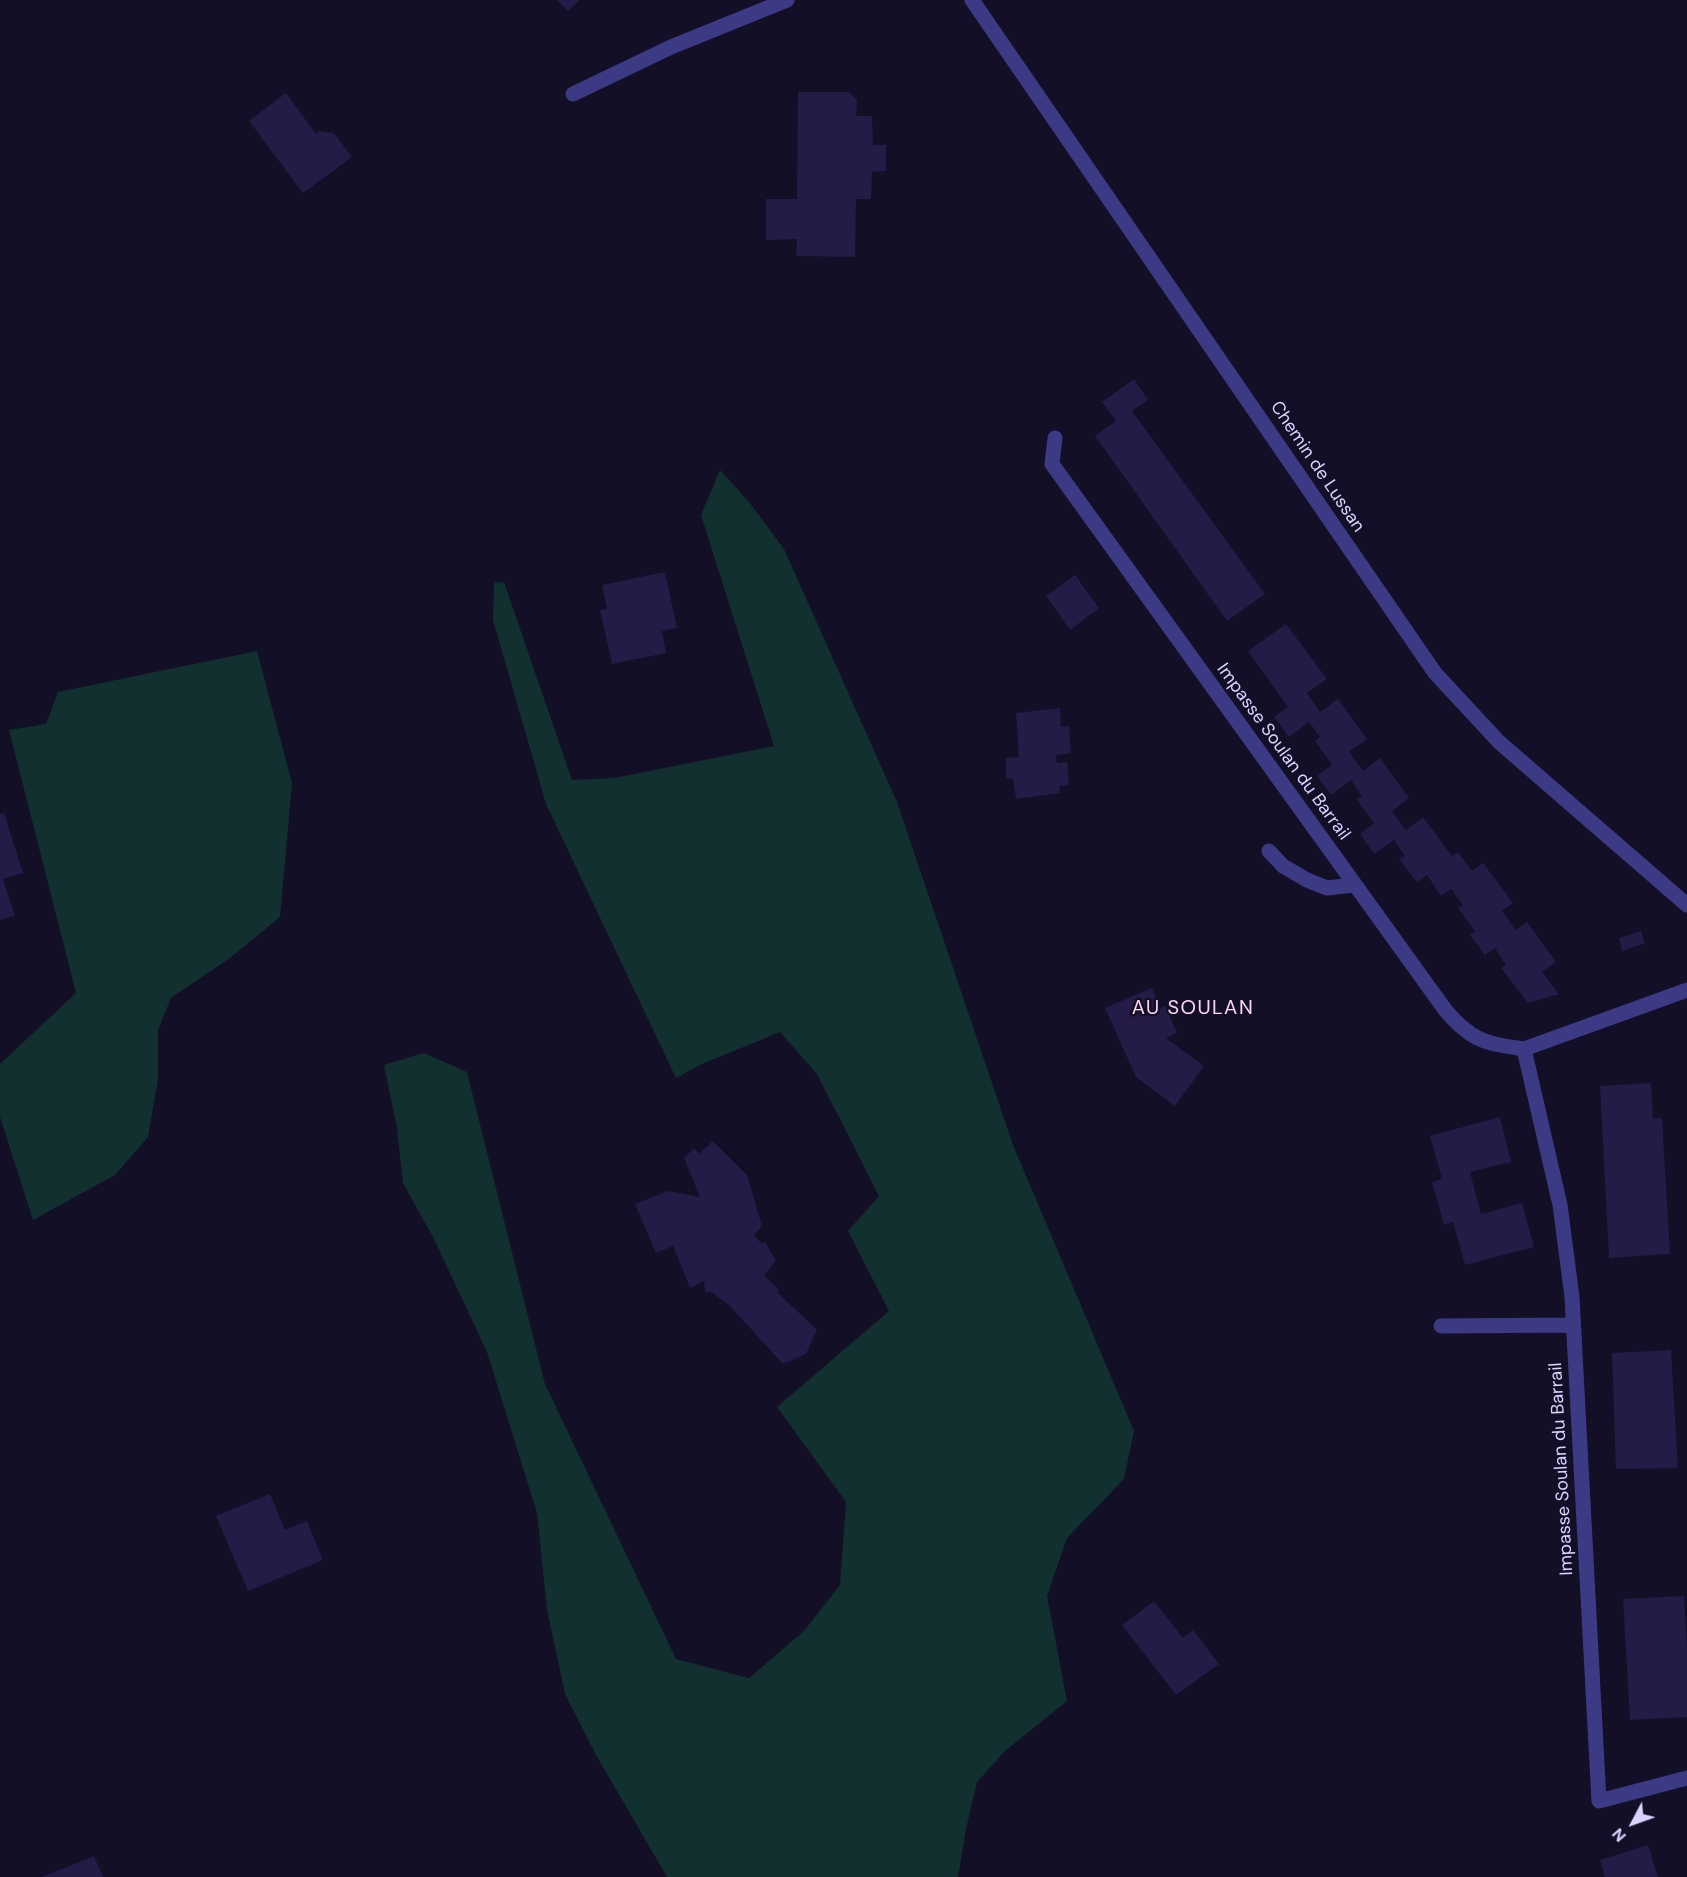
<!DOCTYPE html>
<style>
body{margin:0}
#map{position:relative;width:1687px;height:1877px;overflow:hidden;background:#130f26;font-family:"DM Sans",sans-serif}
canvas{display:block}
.north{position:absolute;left:1603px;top:1793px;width:60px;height:60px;-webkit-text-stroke:4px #130f26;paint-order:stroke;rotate:229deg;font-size:16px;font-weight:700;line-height:24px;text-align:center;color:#d9d4ff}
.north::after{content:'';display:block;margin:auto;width:21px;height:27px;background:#d9d4ff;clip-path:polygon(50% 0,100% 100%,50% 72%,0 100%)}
</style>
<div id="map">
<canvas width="1687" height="1877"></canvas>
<div class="north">N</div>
</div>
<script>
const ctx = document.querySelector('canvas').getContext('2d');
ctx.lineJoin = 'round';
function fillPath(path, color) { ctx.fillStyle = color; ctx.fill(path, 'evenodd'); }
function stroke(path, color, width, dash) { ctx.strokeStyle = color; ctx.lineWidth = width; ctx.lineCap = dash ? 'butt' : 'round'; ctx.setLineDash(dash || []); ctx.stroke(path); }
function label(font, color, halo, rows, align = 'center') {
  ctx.font = font + ' "DM Sans",sans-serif'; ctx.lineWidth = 5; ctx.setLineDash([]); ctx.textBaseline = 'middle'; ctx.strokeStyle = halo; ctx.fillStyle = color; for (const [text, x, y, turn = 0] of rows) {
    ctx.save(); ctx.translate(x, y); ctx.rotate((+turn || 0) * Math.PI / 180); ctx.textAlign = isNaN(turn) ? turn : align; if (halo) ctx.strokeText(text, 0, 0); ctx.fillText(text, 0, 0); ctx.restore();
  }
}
fillPath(new Path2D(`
 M720,470L749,502L784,549L897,802L1013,1145L1134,1431L1124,1479L1067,1538L1047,1596L1067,1701L1005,1751L977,1782L966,1829L958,1877H667L596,1755L565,1694L547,1610L537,1513L487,1352L434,1239L403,1183L397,1128L384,1065L424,1053L467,1072L545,1384L676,1659L749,1678L804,1631L840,1585L846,1502L777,1407L889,1311L848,1231L879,1196L817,1074L780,1032L702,1064L676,1078L546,804L493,620L494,583L504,582L572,780L614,778L774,746L701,515Z
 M257,651L292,783L280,917L230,958L171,998L158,1030V1079L148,1137L115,1175L33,1220L0,1117V1064L76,993L9,730L46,724L58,692Z`), '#12302f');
fillPath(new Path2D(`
 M557,0H580L568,11Z
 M798,92H849L857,100L856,116H872L873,145H886V171L872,172L871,199H856L855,257L796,256L797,239L766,240V199H797Z
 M286,93L316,134L319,131L334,133L352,157L303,193L249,121Z
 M1134,379L1148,400L1132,411L1265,594L1227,621L1095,436L1116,421L1102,402Z
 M665,572L677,628L662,631L666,653L612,664L600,610L607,609L602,585Z
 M1075,575L1099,608L1070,630L1046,596Z
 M1286,624L1327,679L1307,693L1320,712L1338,699L1367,739L1349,752L1363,771L1380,758L1409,798L1392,811L1406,830L1423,817L1452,856L1458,852L1472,871L1483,863L1513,903L1502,911L1516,930L1527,922L1556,962L1542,972L1559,994L1528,1003L1501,968L1506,965L1495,948L1485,955L1470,935L1475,931L1458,908L1463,905L1451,889L1441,896L1427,875L1417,882L1399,859L1405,856L1394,840L1374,854L1360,834L1374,823L1356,799L1362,796L1351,780L1331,795L1317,776L1332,765L1315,741L1320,737L1309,722L1289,737L1274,717L1288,707L1248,651Z
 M1060,708L1061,727L1069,726L1071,753L1056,755L1057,763L1067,762L1069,785L1059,786L1060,793L1016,799L1013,778L1006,779V758L1019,757L1016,713Z
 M4,813L23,873L3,879L15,916L0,920V814Z
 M1641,931L1645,943L1622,951L1619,938Z
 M1152,988L1161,1008L1165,1006L1177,1033L1166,1038L1204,1066L1175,1106L1136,1077L1105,1008Z
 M1651,1083L1653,1119L1662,1118L1670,1254L1609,1258L1600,1086Z
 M1500,1117L1511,1162L1470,1172L1481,1214L1522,1203L1534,1247L1465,1265L1453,1222L1444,1225L1432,1182L1442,1179L1430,1136Z
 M713,1141L747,1175L762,1226L754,1235L762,1244L765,1242L776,1261L764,1275L779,1290L777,1292L817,1330L806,1354L783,1364L728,1304L711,1292H705L704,1281L690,1288L673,1246L656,1253L635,1204L668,1191L700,1197L684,1158L694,1148L699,1154Z
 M1671,1350L1678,1468L1616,1469L1612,1353Z
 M270,1494L285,1530L307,1521L323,1560L248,1591L216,1516Z
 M1684,1596L1687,1647V1717L1630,1720L1623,1599Z
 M1154,1601L1183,1638L1193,1630L1219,1664L1176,1695L1122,1625Z
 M1648,1845L1658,1877H1605L1600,1860Z
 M94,1856L103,1877H42Z`), '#241b47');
stroke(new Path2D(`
 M573,94L671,47L787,0
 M1269,851L1283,866L1307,880L1327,888L1354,885`), '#3d3a85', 15);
stroke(new Path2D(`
 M972,0L1435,673L1499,742L1687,905
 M1055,438L1052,464L1446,1011C1473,1042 1485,1043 1524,1049
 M1687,990L1524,1049L1560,1205L1572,1297L1599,1801L1687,1778
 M1441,1326L1573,1325`), '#3d3a85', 15);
label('18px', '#d9d4ff', '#130f26', [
 ["Chemin de Lussan",1317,467,56],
 ["Impasse Soulan du Barrail",1283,752,54],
 ["Impasse Soulan du Barrail",1562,1469,-93]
]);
ctx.letterSpacing = '1.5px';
label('20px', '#ffd6f0', '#130f26', [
 ["AU SOULAN",1193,1009]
]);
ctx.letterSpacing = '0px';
</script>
